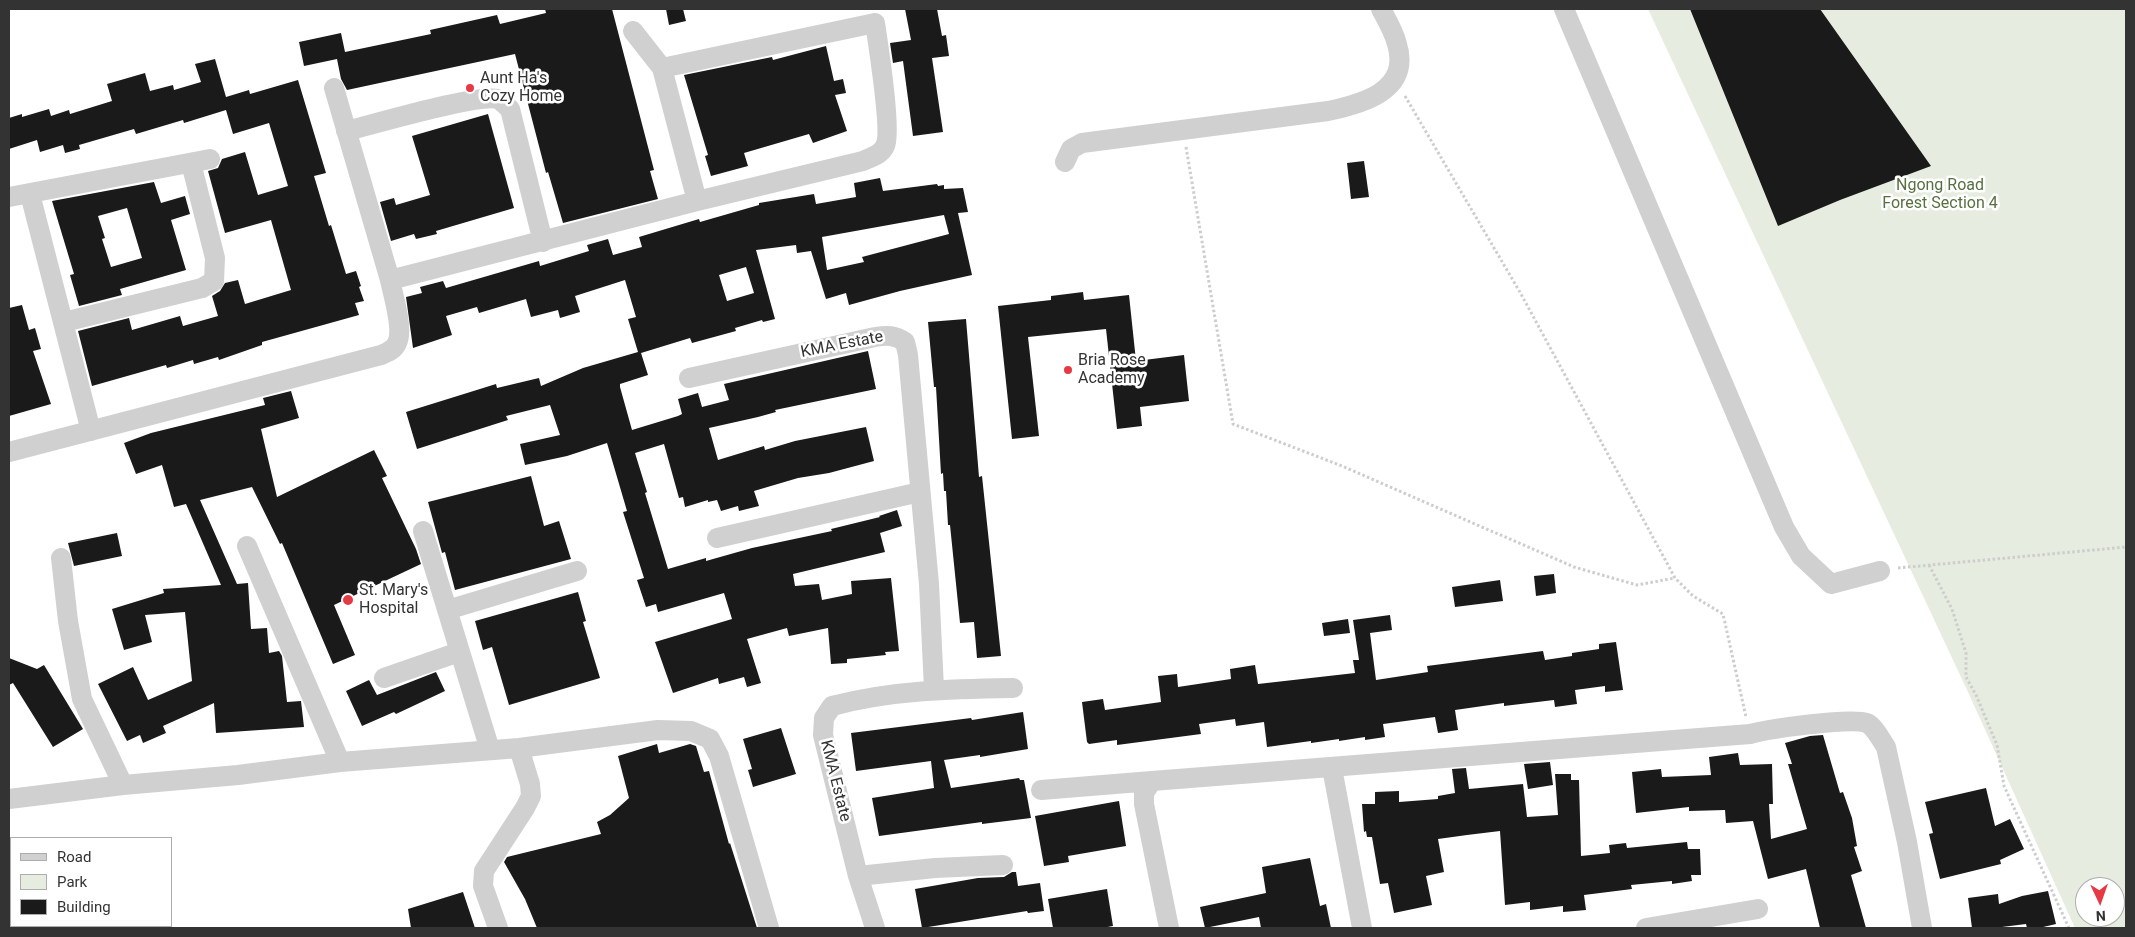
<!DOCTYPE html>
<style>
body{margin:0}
#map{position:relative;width:2135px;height:937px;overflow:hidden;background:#fff;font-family:Roboto,sans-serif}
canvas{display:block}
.frame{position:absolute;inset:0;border:10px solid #333;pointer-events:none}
.legend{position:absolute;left:10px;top:837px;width:162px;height:90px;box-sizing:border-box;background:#fff;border:1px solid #adadad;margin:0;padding:6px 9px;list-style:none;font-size:15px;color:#333}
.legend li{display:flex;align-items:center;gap:10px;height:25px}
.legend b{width:25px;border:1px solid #adadad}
.north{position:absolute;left:2075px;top:877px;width:50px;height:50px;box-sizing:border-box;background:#fff;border:1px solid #adadad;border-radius:50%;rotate:177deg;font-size:14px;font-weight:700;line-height:20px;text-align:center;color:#333}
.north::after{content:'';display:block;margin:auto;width:18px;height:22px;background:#e63946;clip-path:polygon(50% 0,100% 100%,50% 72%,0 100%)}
</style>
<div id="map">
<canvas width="2135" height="937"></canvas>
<div class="frame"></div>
<ul class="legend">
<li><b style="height:6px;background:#d0d0d0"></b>Road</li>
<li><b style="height:14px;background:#e6ecdf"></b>Park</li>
<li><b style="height:14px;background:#1a1a1a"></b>Building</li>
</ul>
<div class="north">N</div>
</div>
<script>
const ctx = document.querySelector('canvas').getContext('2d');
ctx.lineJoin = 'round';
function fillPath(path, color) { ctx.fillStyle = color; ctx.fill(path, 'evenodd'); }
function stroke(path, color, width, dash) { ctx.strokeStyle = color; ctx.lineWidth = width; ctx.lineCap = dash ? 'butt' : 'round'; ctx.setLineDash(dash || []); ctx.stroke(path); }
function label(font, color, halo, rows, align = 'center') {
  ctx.font = font + ' Roboto,sans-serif'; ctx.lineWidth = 5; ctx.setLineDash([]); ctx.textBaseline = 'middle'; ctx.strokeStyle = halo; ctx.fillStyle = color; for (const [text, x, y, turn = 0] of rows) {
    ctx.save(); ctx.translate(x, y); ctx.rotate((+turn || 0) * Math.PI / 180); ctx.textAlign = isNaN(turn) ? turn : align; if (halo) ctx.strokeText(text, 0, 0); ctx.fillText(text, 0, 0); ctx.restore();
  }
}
fillPath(new Path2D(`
 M1648,9H2126V928H2075L1968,692ZM2085,887H2115V917H2085Z`), '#e6ecdf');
fillPath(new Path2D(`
 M545,9H612L654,170L650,171L658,199L563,223L548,172L546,173L515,54L347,90L341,79L337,59L304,66L299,42L341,33L345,52L431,34L430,30L497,15L500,24L546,13Z
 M666,9H683L686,21L669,25Z
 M905,9H937L942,36L946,35L949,56L932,58L943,132L913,136L903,61L893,63L890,43L911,40Z
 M1690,9H1820L1931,166L1840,200L1778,226Z
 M826,46L834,81L843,79L846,93L835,95L847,131L813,143L809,134L744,153L748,166L711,176L705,156L708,155L684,75L772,57L773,60Z
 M215,59L226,97L249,90L250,94L298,80L326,173L314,176L329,226L331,225L346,274L356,271L361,286L359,287L364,301L355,303L359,315L262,342V345L219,360L218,357L194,364L193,360L167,368L166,365L92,386L78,331L129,318L132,330L180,316L183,326L218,316L212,296L220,291L225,283L238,280L245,304L291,290L271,220L225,233L208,171L218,168L222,159L245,152L258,195L288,186L269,123L233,134L226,110L184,123L183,120L136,134L134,129L79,145L80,149L65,153L63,145L40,152L37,140L9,149V118L22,114V117L49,109L51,116L69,110L70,114L112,101L107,84L145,73L150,91L173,85L174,90L201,82L195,64Z
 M488,114L514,208L436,231L437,234L416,239L414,234L391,241L380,202L394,198L396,205L430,195L412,136Z
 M1364,161L1369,197L1351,199L1347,163Z
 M880,178L883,191L937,184L938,186L944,185V189L963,188L968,212L958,213L972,275L900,291L849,305L846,293L826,299L811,251L797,253L796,245L756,250L775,319L763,322L762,320L735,328L736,331L692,343L690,338L641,353L648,375L620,384V387L632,430L678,416L682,414L678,399L698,393L702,407L729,400L724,384L868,351L876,389L775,410L776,412L758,417L709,428L718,460L764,446L765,450L795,441L866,427L874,461L829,473L798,478L754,491L759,506L739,511L738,506L721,511L717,500L708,502V500L685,507L683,497L679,498L664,444L635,453L647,492L645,493L668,569L706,558V561L752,548L832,531L831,529L880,517L879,516L897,510L902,526L880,533L885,552L793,574L795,586L819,584L822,600L852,594L851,581L891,578L899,651L885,652L886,655L847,659V663L831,664L828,628L789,636L787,628L747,639L761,683L747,687L744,677L719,684L718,678L673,693L655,642L732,619L724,593L658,612L656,604L646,607L637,580L644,578L623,512L627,511L607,443L567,456L525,465L520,444L560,435L550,405L506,416L508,420L417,449L406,412L496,384L497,388L539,378L541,386L583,368L638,352L628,319L636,317L625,280L575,296L580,312L560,318L558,310L531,317L526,299L479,313L477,307L446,316L452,335L413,348L406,297L422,293L420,287L443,281L446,288L539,261L540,266L589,251L587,245L608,239L613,255L642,247L639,237L699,219L700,222L759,205V203L814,194L816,204L856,197L854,183ZM944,215L949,234L862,257L864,262L827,270L822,237ZM746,267L754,293L727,301L719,275Z
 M154,182L161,203L185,196L190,214L171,220L186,270L120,289L122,295L79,306L70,275L74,274L52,201ZM127,208L142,258L111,267L102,239L105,238L98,216Z
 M1083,292L1084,300L1129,295L1136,361L1184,355L1189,401L1140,407L1142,426L1117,429L1106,329L1028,337L1039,436L1012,439L998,306L1051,300V296Z
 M22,305L29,330L35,328L41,349L33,351L51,404L9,416V308Z
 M966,319L979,477L982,476L1001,656L977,658L974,622L960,623L950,525H948L946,491H944L943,473L941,474L936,387H934L928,322Z
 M291,391L299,418L261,429L277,497L374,450L387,476L382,478L416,549L421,564L334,605L355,655L333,664L282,543L280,544L252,487L200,500L237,584L248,583L251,629L267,628L269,653L279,651L282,656L287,702L301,701L304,727L216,733L214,703L163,726L166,733L143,743L140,735L127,741L98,684L133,667L148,700L192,681L185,612L145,615L152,642L124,650L112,609L164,593L163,589L221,585L186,504L174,507L162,465L136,474L124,443L151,433L265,405L263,398Z
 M531,476L544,526L559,521L571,559L455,590L445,552L442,553L428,502Z
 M117,533L122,556L74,566L68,543Z
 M1554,574L1556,593L1536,596L1534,576Z
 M1500,580L1503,601L1455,607L1452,587Z
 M578,592L586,621L583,622L600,678L509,705L492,647L483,650L475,621Z
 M1390,615L1392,630L1370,633L1376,680L1428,672L1427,666L1543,651L1545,660L1572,656V653L1599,649V644L1616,642L1623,690L1605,692V686L1575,690L1577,704L1555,707L1554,700L1504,706V703L1455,710L1458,730L1438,733L1435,717L1383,724L1385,737L1365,740V737L1339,741V739L1311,743V741L1267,747L1264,722L1236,726L1235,719L1199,724L1201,734L1117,745V740L1089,744L1087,742L1082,702L1103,699L1105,710L1161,702L1158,676L1177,674L1178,687L1231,679L1230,669L1255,665L1258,684L1355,673L1353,660H1359L1353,620Z
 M1348,619L1350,633L1324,636L1322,623Z
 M9,658L37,669L44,665L83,729L53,747L13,683L9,685Z
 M436,672L445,691L396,714L394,712L362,726L346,691L369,680L377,695Z
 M1023,712L1028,749L980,757V755L944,760L951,788L1019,778L1020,780H1024L1031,818L982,824V822L879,836L872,798L934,788L931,761L856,771L851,733L971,718L972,720Z
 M781,728L796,774L753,787L748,770L752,769L743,739Z
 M1823,735L1840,793L1843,792L1852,818L1857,846L1854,847L1862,871L1851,875L1866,928H1820L1806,869L1768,879L1753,821L1726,823L1725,810L1689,811V807L1636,813L1632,772L1661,769L1662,777L1711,775L1709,757L1738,753L1740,765L1772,764L1773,804H1769L1771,839L1807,829L1788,764H1792L1785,743L1810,736Z
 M657,744L659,753L690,744L696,746L704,772L709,771L729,844L730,843L757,928H537L525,899L504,862L507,857L601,834L597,822L610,815L629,798L618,756Z
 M1550,762L1553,785L1528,789L1524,764Z
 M1466,768L1469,789L1523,784L1527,817L1558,815L1555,774H1571V780H1579L1581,856L1610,853L1609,845L1626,843L1627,848L1687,842L1688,849H1700L1701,875H1691L1692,881L1672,884V881L1631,885L1632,889L1584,895L1586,910L1563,912V906L1530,910V902L1505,905L1500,831L1467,835L1438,839L1444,872L1426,876L1432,905L1394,913L1388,883L1380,884L1372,837H1367L1366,831L1364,832L1362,804H1375V792L1399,791V802L1438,799V796L1455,793L1452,769Z
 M1986,788L1995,826L2010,819L2024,849L2000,860L2001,864L1940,879L1929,834L1933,833L1925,802Z
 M1119,801L1126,846L1068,856L1069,862L1044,866L1035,816Z
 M1310,858L1320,906L1326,904L1331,928H1261L1259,917L1205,928L1200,907L1266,893L1262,867Z
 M1012,872H1016L1018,886L1040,883L1044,911L1028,913L1027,911L922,928L915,889L978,878L1004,877Z
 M1107,889L1113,926L1102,928H1053L1048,899Z
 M2048,891L2056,924L2039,928H2027L2026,924L1994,928H1972L1968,898L1998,894L1999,904L2022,896Z
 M463,892L475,928H411L408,909Z`), '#1a1a1a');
stroke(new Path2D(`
 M1405,96L1521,294L1675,578L1693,596L1723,614L1746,717
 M1186,147L1233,424L1342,466L1574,567L1637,585L1675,578
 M1929,565L1952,609L1966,653V677L1976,695L1997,745L2004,786L2069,928
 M1898,568L2126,547`), '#cdcdcd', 3, [2.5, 2.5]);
stroke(new Path2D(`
 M1564,9L1784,527L1801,556L1831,584L1880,571
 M633,31L662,68L697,201
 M334,88L390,280
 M346,131C372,125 478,93 498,99C502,101 506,106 510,109L543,242
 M1065,162L1071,149L1082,143L1328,111C1362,104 1411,91 1397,44C1394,32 1387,20 1381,9
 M30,194L91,431
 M9,197L210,159
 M64,322L202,288L214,281L215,258L191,163
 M689,378L875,337C887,335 895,335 905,342L908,355L929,584L934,689
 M9,452L381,355C388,352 394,350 397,343C404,330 393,295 390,280L697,201L863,161C871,157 881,155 885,146C892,133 878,43 875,23L662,68
 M423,531L490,750
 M717,538L920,492
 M247,546L340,762
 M61,558L68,621L82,699L123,785
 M447,610L577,571
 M384,678L459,652
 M1332,768L1362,928
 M1041,790L1152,781
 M9,799L123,785L238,775L340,762L519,748L658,730L691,731L710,739L719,756L769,928
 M858,876L935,868L1003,865
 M498,928L483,886L484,871L525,808L531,796L530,784L519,748
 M875,928L858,876L823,735L824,718L832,706C892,690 953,689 1013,688
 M1169,928L1144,804V793L1152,781L1750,734C1768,729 1851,717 1867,723C1875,727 1881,740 1886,747L1907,842L1922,928
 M1646,928L1758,909`), '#d0d0d0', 20);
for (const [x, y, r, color] of [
 [470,88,5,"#e63946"],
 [1068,370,5,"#e63946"],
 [348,600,6,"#e63946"]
]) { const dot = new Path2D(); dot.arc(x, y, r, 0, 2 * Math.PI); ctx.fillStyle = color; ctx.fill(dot); stroke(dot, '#fff', 2); }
label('16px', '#333', '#fff', [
 ["Aunt Ha's",480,79],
 ["Cozy Home",480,97],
 ["Bria Rose",1078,361],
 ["Academy",1078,379],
 ["St. Mary's",359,591],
 ["Hospital",359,609]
], 'left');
label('16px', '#56703f', '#fff', [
 ["Ngong Road",1940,186],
 ["Forest Section 4",1940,204]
]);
label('16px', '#333', '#fff', [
 ["KMA Estate",842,345,-11],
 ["KMA Estate",835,781,76]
]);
</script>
